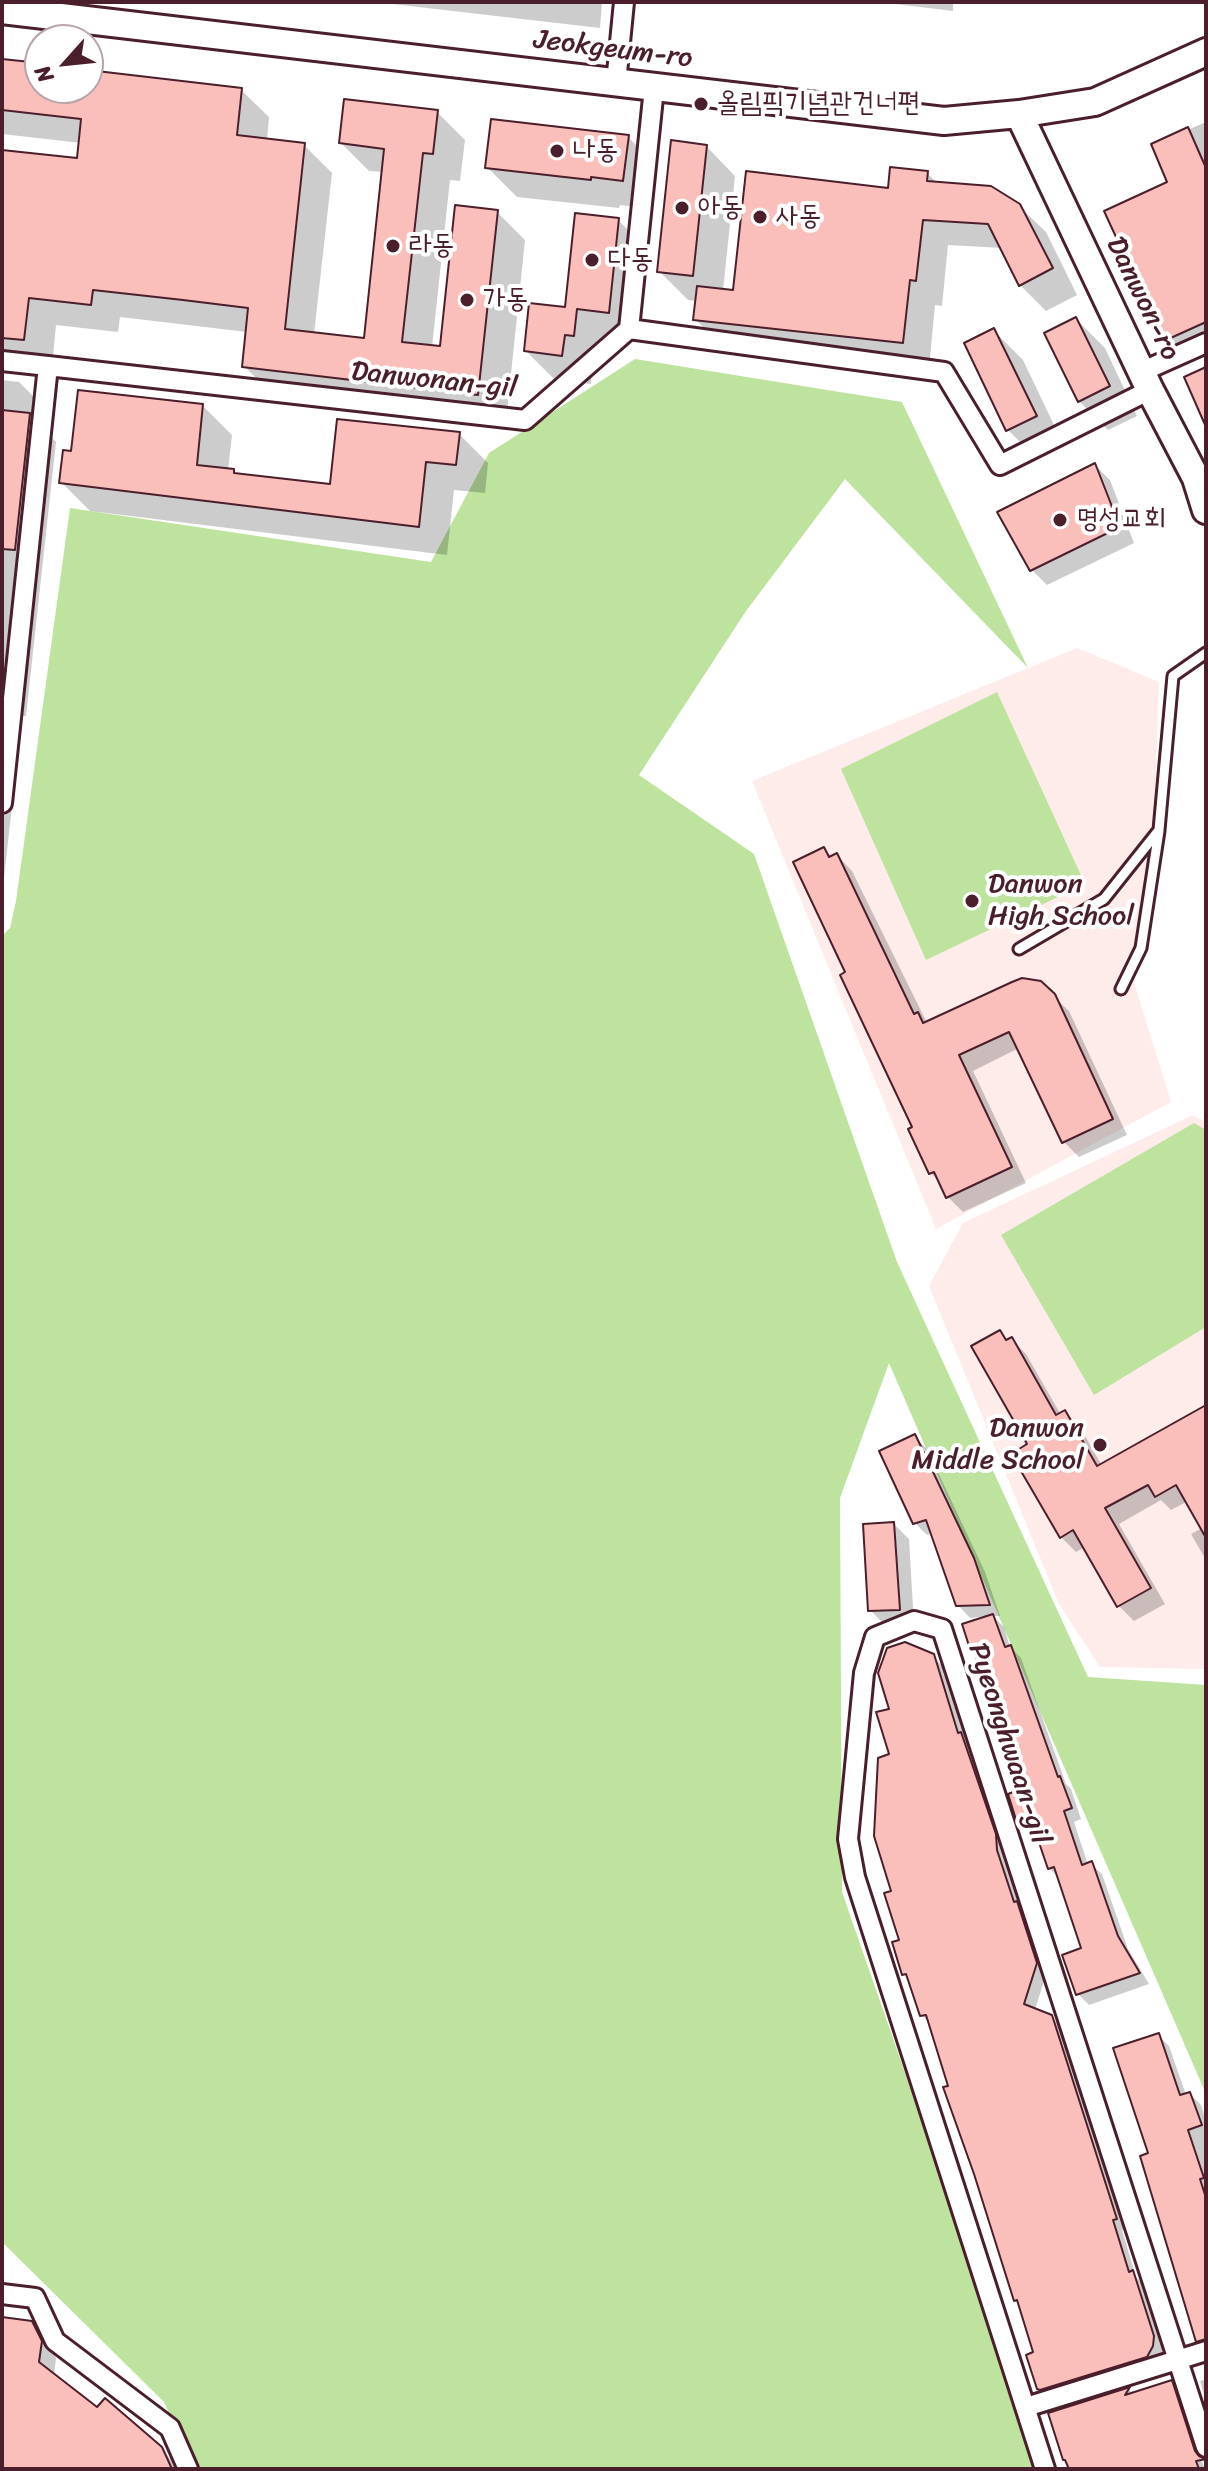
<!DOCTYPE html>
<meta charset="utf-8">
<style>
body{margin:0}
#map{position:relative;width:1208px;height:2471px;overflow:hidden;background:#fff;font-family:Sriracha,sans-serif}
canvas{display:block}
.frame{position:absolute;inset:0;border:4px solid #4a1f2b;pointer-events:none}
.north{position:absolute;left:24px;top:24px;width:80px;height:80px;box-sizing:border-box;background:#fff;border:2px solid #b7a5aa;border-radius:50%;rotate:243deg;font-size:22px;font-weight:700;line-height:32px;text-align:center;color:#4a1f2b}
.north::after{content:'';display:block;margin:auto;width:28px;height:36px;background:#4a1f2b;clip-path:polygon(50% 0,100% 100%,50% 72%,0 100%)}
</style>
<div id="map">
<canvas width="1208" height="2471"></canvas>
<div class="frame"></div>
<div class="north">N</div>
</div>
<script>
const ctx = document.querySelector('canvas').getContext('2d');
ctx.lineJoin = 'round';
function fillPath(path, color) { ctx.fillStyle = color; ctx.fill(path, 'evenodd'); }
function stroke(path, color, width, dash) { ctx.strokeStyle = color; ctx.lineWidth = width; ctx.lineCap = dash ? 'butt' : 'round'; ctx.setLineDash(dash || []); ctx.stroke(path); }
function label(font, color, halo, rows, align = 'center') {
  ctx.font = font + ' Sriracha,"Poor Story",sans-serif'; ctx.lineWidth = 8; ctx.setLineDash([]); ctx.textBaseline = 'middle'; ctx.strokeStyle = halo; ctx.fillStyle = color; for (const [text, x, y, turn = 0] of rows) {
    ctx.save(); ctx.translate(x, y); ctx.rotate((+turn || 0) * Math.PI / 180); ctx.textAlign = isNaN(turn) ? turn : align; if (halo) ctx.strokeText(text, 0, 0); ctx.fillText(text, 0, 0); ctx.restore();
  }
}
fillPath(new Path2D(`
 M1077,648L1159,682L1154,826L1132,976L1171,1102L936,1229L752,781Z
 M1193,1115L1206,1122V1669L1100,1667L1059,1604L929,1286L963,1223Z`), '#feeceb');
fillPath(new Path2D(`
 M635,359L902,402L1028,668L845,479L746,611L639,775L754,854L897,1262L1088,1677L1206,1685V2094L889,1363L840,1498L842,1892L974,2271L1033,2469H194L164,2402L2,2242V936L10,928L16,901L70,508L431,562L489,453Z
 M997,692L1085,884L926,960L841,769Z
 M1194,1123L1206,1130V1327L1094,1395L1001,1235Z`), '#bde39e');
fillPath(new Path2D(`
 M375,2H602L600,28Z
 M879,2H953V11Z
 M2,62L40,66V88H88V72L241,90L269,117L267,141L304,145L332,173L314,334L365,340L384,172L369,171L341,143L437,112L465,140L460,181L450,180L432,347L441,348L497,212L525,240L506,422L272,394L244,366L247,332L120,317L118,332L56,325L52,367L2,359V152L79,160L81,143L2,134Z
 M1206,122V336L1176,349L1166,340L1170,183L1153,145Z
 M628,137L657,166L652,209L620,205L619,208L517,197L488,168Z
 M706,146L735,176L723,291L735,292L890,190L927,173L938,184L1019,206L1046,232L1077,295L1046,311L1020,285L1002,248L948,245L942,306L935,305L929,368L722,345L695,319L697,301L688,300L659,271Z
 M618,220L647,249L637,341L605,337L602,364L593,363L591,384L555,380L526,351L566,309Z
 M1076,319L1105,348L1137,416L1108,430L1079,401Z
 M994,331L1023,360L1064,446L1037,459L1008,430Z
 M2,380L19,382L45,408L43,429L56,442L26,716H22L3,887Z
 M203,406L232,435L228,471L237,475L332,486L459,434L488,463L485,493L454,490L447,555L90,511L61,482L73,453Z
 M1095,465L1110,480L1134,543L1047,585L1032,570Z
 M824,849L832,857L837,855L852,871L927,1023L1040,983L1069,1011L1127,1135L1079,1157L1064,1142L1019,1048L973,1071L1026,1183L963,1212L948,1197L941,1183L931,1173L915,1128L848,973Z
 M999,1332L1008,1341L1011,1339L1026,1354L1061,1415L1065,1412L1080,1427L1102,1466L1206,1407V1560L1191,1534L1202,1528L1188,1501L1171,1510L1161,1500L1119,1524L1165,1604L1134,1621L1119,1606L1085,1547L1076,1552L1061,1537L1030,1445Z
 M915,1437L927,1449L985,1572L1000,1616H993L1004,1627L1010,1647L1021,1658L1066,1784L1071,1789L1081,1819L1074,1822L1088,1865L1091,1864L1102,1874L1128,1949L1149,1984L1089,2005L1078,1994L1084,1950L1059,1878L1049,1868L1038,1834L1031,1836L1020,1825L1023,1791L977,1653L972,1648L988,1616L970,1618L958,1605L933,1533L927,1535L915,1523Z
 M894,1524L909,1539L914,1624L885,1625L870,1610Z
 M933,1656L943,1667L966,1740L971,1744L994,1813L1021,1908L1026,1913L1046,1974L1035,2010L1051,2017L1062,2027L1126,2229L1122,2230L1136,2277L1142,2283L1163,2347L1162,2357L1048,2398L1039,2388L1036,2354L1020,2305L1015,2300L930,2024L922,2015L911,1981L904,1974L893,1892L891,1710Z
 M1158,2035L1169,2046L1186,2095L1190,2094L1201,2105L1206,2121V2346L1196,2336L1151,2154Z
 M2,2319L32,2323L47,2339L56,2358L54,2376L97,2410L161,2448L179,2469H2Z
 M1206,2379V2402L1200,2381Z
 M1171,2382L1182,2394L1206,2460V2464L1201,2459L1205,2469H1071L1050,2414L1129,2390L1134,2394Z`), '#0003');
const building = new Path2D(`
 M2,59L40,63V88H88V70L242,88L237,135L305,143L285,329L364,338L384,149L339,143L344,99L438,110L433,154L423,153L402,342L440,346L455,205L498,210L478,395L242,367L248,308L183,300L93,290L91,305L29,298L24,340L2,338V150L77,158L81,119L2,110Z
 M491,119L629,135L623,181L591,177V180L485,168Z
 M1188,127L1206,168V322L1164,341L1104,211L1167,182L1151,144Z
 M671,140L707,145L693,276L657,272Z
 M890,167L928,171L927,181L991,186L1020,204L1053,268L1019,286L988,224L923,220L916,281L910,280L903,343L693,320L697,286L733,290L746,171L888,188Z
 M575,213L619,218L609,313L577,309L574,336L565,335L562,356L524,351L529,303L565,307Z
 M1076,317L1110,386L1078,402L1044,333Z
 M994,328L1037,416L1006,431L964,343Z
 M1206,367V427L1184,377Z
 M78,390L203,404L197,465L234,469V473L330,484L337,419L460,432L456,465L426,462L419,527L59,483L63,450L71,451Z
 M2,410L30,413L15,550L2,549Z
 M1095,463L1120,527L1030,571L997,512Z
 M824,847L829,857L837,853L914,1014L918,1012L923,1023L1012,982L1022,978L1041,981L1055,994L1113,1119L1062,1143L1009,1032L959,1055L1012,1167L946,1198L934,1172L929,1174L908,1129L912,1127L840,975L845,972L793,862Z
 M1000,1330L1006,1340L1012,1337L1056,1415L1065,1410L1097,1466L1206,1405V1538L1176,1485L1155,1497L1148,1485L1105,1508L1151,1588L1117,1607L1073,1530L1060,1538L1011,1454L1027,1444L971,1346Z
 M915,1434L974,1558L990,1605L956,1606L926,1520L913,1524L879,1451Z
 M894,1522L900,1610L868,1611L863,1524Z
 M993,1614L1005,1647L1011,1645L1058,1777L1060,1776L1072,1808L1064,1811L1082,1865L1092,1861L1118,1936L1140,1973L1076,1995L1062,1955L1081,1948L1054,1867L1048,1869L1032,1822L1018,1826L1008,1794L1021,1789L973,1649H970L962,1624Z
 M905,1642L934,1654L958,1733L961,1732L996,1834L997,1850L1014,1902L1017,1901L1037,1963L1024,2004L1052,2015L1117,2219L1113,2220L1129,2272L1133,2270L1154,2336L1153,2346L1147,2357L1040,2390L1037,2389L1026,2355L1033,2352L1017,2300L1014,2301L974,2174L943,2087L948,2086L926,2015L920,2016L906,1974L902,1975L892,1942L899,1940L884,1893L891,1891L874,1836L878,1758L889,1754L876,1712L889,1709L878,1673L887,1648Z
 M1159,2033L1180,2095L1190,2092L1202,2125L1188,2130L1204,2178L1200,2179L1206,2198V2339L1196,2342L1140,2156L1148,2153L1113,2048Z
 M2,2317L32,2321L42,2341L39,2362L97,2407L105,2398L162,2447L172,2469H2Z
 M1172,2380L1195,2451L1199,2456L1206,2459L1196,2461L1199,2469H1069L1065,2460H1063L1048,2413L1130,2387L1125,2395Z`);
fillPath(building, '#fbbfbb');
stroke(building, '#4a1f2b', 2);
const lane = new Path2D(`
 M1019,949L1104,899L1159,830L1173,676L1206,653
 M1121,989L1141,948L1159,831`);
const street = new Path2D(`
 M616,83L624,2
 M629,329L654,88
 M2,361L48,366
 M1141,372L1206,343
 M2,803L48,366L525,420L629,329L944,372L1000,465L1150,390
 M2,2294L35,2298L55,2341L170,2428L188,2469
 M1026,2407L1206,2351
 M1045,2469L855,1877L848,1839L864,1673L875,1637L914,1621L942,1629L1206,2447`);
const secondary = new Path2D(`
 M2,10L944,121L1019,114L1095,102L1206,52
 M1019,114L1150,390L1196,478L1206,510`);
stroke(lane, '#4a1f2b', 15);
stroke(street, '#4a1f2b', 24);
stroke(secondary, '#4a1f2b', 32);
stroke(lane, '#fff', 9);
stroke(street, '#fff', 18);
stroke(secondary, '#fff', 26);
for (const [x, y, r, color] of [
 [701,104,8,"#4a1f2b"],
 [557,151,8,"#4a1f2b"],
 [682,208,8,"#4a1f2b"],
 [760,217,8,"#4a1f2b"],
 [393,246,8,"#4a1f2b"],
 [592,260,8,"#4a1f2b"],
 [467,300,8,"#4a1f2b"],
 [1060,520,8,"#4a1f2b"],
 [972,901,8,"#4a1f2b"],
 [1100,1445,8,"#4a1f2b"]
]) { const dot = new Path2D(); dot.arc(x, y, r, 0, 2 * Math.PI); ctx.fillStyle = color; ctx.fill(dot); stroke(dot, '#fff', 3); }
label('28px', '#4a1f2b', '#fff', [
 ["Jeokgeum-ro",613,50,7],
 ["Danwon-ro",1142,299,64],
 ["Danwonan-gil",434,381,6],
 ["Pyeonghwaan-gil",1008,1744,72]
]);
label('28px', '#4a1f2b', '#fff', [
 ["올림픽기념관건너편",717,104],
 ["나동",573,151],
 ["아동",698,208],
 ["사동",776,217],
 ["라동",409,246],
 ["다동",608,260],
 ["가동",483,300],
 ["명성교회",1076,520],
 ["Danwon",988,885],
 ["High School",988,917],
 ["Danwon",1084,1429,"right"],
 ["Middle School",1084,1461,"right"]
], 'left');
</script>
